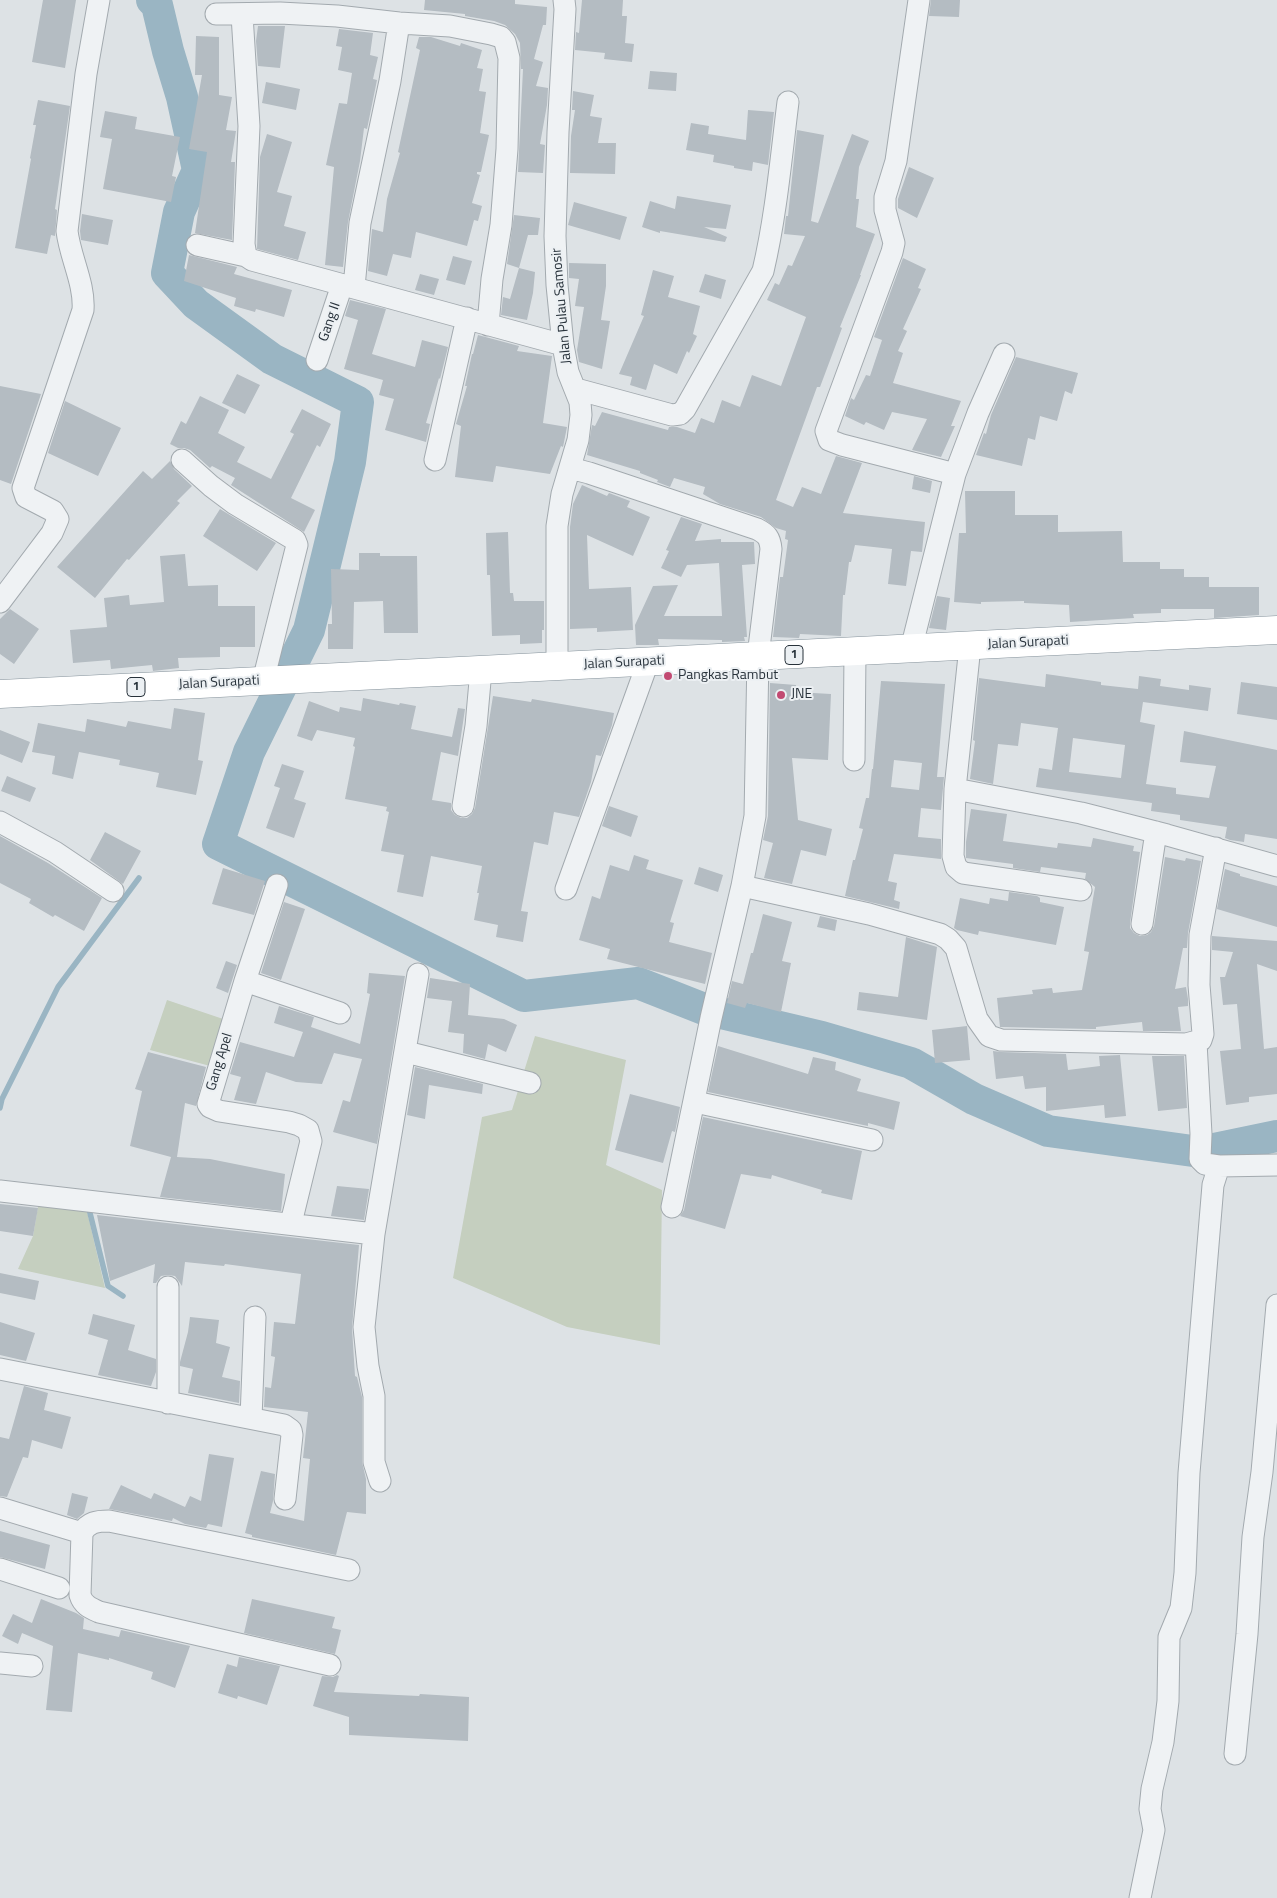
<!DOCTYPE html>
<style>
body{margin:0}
canvas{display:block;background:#dde2e5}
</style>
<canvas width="1277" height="1898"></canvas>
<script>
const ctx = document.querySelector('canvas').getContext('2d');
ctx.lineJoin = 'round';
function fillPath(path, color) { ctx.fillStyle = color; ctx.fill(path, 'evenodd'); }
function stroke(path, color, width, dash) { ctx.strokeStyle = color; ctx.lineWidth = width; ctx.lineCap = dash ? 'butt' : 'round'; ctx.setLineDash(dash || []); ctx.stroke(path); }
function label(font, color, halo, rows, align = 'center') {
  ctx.font = font + ' "Titillium Web",sans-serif'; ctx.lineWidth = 4; ctx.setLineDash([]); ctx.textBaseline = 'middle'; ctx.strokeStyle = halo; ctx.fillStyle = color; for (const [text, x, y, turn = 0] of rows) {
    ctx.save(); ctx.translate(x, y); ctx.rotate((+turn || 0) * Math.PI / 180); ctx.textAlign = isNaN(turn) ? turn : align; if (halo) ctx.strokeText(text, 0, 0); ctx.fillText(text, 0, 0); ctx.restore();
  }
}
fillPath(new Path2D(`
 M167,1000L229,1021L214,1067L150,1050Z
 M535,1036L626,1060L606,1165L662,1190L660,1345L567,1327L453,1278L482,1117L512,1110Z
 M39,1201L86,1207L105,1288L18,1269L33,1236Z`), '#c5cfbf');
stroke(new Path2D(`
 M0,1108L2,1099L58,987L139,878
 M87,1207L89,1209L108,1286L123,1296`), '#9ab5c3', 5.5);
stroke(new Path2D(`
 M152,0L157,5L168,51L182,97L198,170L179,212L167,273L196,304L272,359L358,402L350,462L309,630L249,752L218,844L524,996L638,983L704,1009L822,1037L911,1063L974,1099L1048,1131L1200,1152L1277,1136`), '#9ab5c3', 32);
fillPath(new Path2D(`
 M43,0H76L65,68L32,62Z
 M425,0H515V4L547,7L546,25H543L534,59L543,62L536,86L548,88L547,105L540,144L545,145L543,173L518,172L523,69H521L520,43L515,34L505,25L494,21L465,16V14L424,10Z
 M582,0H623L622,16H627L625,43L634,44L632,62L604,59L605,53L575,50L576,32L579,33Z
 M931,0H960L959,17L929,16Z
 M258,26H285L280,68L258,66L256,41Z
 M339,29L373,33L370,55L378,57L373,79L377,80L367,129L364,128L360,161L348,222L343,267L325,265L334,167L326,165L339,103L347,104L352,73L338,70L342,47L336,46Z
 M196,36L219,37V95L232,97L226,130L236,131L231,162H235L232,240L195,233L207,152L189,149L202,75H195Z
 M419,37H431L460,46L461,43L482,50L477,68L483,69L479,91L486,92L480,133L489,135L481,172H477V174L480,175L472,203L482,206L478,221L474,220L467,246L416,232L411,258L393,254L387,276L368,271L372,229L383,232L387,199L400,153L398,152L420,50L416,48Z
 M650,71L677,73L676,91L648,89Z
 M266,82L300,89L296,110L262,103Z
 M573,91L594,95L590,116L602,118L598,143H616L615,174L570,173L571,136L575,110H572Z
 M38,100L70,106L55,209L57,210L55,236L51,235L47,254L15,248L31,159L30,158L36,125H33Z
 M748,110L774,112L768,165L753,162L752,171L734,168V166L713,162L714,155L686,150L691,123L709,126L708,134L746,140Z
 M105,111L137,117L135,129L180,137L172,176L176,177L171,202L103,189L112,139L100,137Z
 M797,130L824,135L811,221L818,223L852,134L869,141L859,167L856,199H859L856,227L875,234L860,275H861L840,327L842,328L835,347L820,387H817L776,500L793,507L802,487L821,494L836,456L862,463L843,513L925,522L922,552L911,551L906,586L888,584L892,549L855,545L851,562H849L845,595H843L841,636L800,634L799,638L773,637L780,577H783L788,540L785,539L786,531L776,528L761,517L720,504L703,494L705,487L674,478L670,487L657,482L658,480L640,473V471L587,455L592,425L595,426L602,412L668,430L669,427H677L695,433L701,418L714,423L722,400L740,407L752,375L781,386L806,317L767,300L775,283L779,285L788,265L792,266L805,236L784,234L786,216H788Z
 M267,134L292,142L277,192L292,196L284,226L306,232L298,260L257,249L260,157Z
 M909,167L934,178L917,218L898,208V199Z
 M677,196L731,205L726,229L704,227L727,237L725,242L660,231V233L642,227L650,201L675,209Z
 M574,202L627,217L620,240L568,225Z
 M82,214L113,220L108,245L81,240L80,231Z
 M514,215L540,218L538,235H528L519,268L507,264Z
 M189,255L237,267L234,274L292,290L284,317L256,309L255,312L234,306L236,298L184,281Z
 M453,256L472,261L465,285L446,280Z
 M903,258L926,269L918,288L921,289L903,329L907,331L898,351L903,353L893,383L961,401L951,426H955L941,457L912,450L927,419L892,412L884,430L866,422L864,425L845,416L851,398L854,400L866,375L870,376L882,340L874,337Z
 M569,263L606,264V286L601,320L610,321L602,369L579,362L577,350L584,307L575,306L579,279L569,278Z
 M519,268L535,272L533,293L527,320L501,315L503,297L510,299Z
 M653,270L674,276L668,297L700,306L693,334L697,336L689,353L687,351L677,374L654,364L646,390L630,385L632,377L619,374L644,316L641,315Z
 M420,274L439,279L434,295L415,290Z
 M705,274L726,280L721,299L699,292Z
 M350,300L386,309L372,354L415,367L422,340L448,347L440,379L439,378L426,423L430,424L426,442L385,430L394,399L379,395L383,380L344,369L358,320L345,316Z
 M478,335L519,346L517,351L552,356L543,423L567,427L563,447L561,446L550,474L496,466L493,482L455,477L461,426L456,424L467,386H465L472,354H473Z
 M1016,357L1078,373L1072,394L1065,391L1057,421L1040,416L1035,440L1028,438L1022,466L976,455L984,433L986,434L991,415Z
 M237,374L260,385L245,414L222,403Z
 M0,386L41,394L11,484L0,480Z
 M200,396L229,410L218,433L245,447L237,462L271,479L294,434L290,432L302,409L331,424L320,447L317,445L291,498L315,510L304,532L231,485L235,478L212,466L210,468L190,450L184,448H178L170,444L181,421L186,424Z
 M65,401L121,428L98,476L48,453Z
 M170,461L174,469L192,486L177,501L180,503L129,560L127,559L95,598L57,567L143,471L152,479Z
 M914,476L932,481L930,493L912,489Z
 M582,485L607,496L609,493L630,501L627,507L650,517L633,556L587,535L589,589L631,587L633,630L597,632V628L570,629V527L573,504Z
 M965,491H1015V515H1058V532L1122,531L1123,562H1160V569H1184V577H1209V587H1259V615L1214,618V609H1161V613L1133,614L1134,618L1070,622L1069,605L1024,603V601L981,602V604L954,602L959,533H966Z
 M220,509L276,543L257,571L203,536Z
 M681,517L702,524L695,541L721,539V542H754L755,564L742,565L747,637H744L745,641L722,642V640L658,639L659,645H636L635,625L653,586L678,585L664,616H722L719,563L687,565L681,577L661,568L669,551L666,550Z
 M508,532L510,593H513L514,601H544V630H542V643L520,644V635L492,636L490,575H487L486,533Z
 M359,553H380V556H417L418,633H384L383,601L354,602L353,649H328V624H332L331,569L359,570Z
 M185,554L188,586L218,585V606H255V647H220V657L178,658L179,668L153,671L152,665L111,669L110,660L73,663L70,630L107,627L104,598L129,595L130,605L164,602L160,556Z
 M937,596L950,598L946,630L929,628Z
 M10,609L39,629L14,664L0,654V619Z
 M1046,674L1101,682V685L1138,689L1139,676L1161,679L1160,686L1189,690V685L1211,688L1208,711L1143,702L1140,722L1155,725L1146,784L1176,788V794L1209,798L1216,766L1180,762L1184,731L1277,750V839L1245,834L1244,842L1230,840L1225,838L1227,827L1180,820V815L1151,811L1152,803L1036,787L1039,768L1052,770L1058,728L1021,723L1018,746L998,744L993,784L970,779L975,741L973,740L979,678L1045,687ZM1073,738L1125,745L1121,778L1069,772Z
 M881,681L945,684L937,777H944L941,810L921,808L918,837L941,839V859L894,854L888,881L897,883L894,900L900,902L899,909L845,896L853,860H855L863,829L859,828L866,798H869L872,769H873ZM894,760L922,763L919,790L891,787Z
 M1241,682L1277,687V720L1237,714Z
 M770,683L796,685V692L831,694L828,760L792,758L798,820L832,829L826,856L801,850L792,884L764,878L773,843L763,840L768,816Z
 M493,696L531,702L532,699L614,713L612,725L601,756L596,755L591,782L579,817L554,812L548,845L534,842L521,911L528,912L523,942L496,937L498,925L474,920L479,893H477L482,866L431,856L423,897L397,892L404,855L381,851L389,812L386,811L387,807L345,799L355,747L353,746L355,738L317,730L312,741L297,736L309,701L339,712L340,707L361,711L363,698L399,705L400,703L416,706L411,729L452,737L458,708L465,709L458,756L441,752L432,800L451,803V810L455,815L461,818H467L472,814L475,808Z
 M174,708L205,713L198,760L203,761L196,795L156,787L159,773L119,765L120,760L79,752L73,779L52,774L55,756L32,752L38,723L85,732L87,719L126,727L128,721L171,729Z
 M0,730L30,742L22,763L0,754Z
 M282,764L304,771L294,799L306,803L294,838L266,828L280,788L274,786Z
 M7,776L36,788L30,802L1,791Z
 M609,806L638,816L631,837L602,826Z
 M971,809L1007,814L1003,841L1057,848L1058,843L1091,847L1093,838L1134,846L1133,851L1140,852L1130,923V928L1134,933L1140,936L1147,935L1151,932L1154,926L1165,857L1185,861L1186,858L1201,861L1188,933L1187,948H1183L1175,989L1186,987L1188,999V1006L1178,1007L1181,1031H1143L1142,1022L1096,1027V1029H1091L1000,1027L997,998L1033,994L1032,990L1052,988L1053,993L1082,990L1089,952L1084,951L1095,887L1085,879L1086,873L1041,867L1040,872L1013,868V864L966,858V842Z
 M105,832L141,851L123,884L90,860Z
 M0,836L48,863L102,898L84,931L55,915L53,917L29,903L31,899L0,883Z
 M634,855L649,860L646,869L683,880L670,922L674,923L669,942L712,953L705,984L607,959L610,949L579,940L592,896L600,899L610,865L629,871Z
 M699,867L723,875L718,892L694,884Z
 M223,868L265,881L254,915L212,904Z
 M1225,869L1240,874V876L1277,886V927L1217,909Z
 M1009,892L1037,896L1040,898V902L1064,907L1056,945L979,931L978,935L957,930L954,928L960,898L989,904L990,898L1008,901Z
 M284,902L305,909L281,980L261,973Z
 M763,914L792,922L782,961L791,963L781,1012L747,1003L745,1008L727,1003L732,981L743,984L751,953H753Z
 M820,916L837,920L835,931L817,927Z
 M1212,936L1277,941V971L1257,964L1264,1049L1277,1047V1094L1249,1097V1102L1226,1105L1220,1051L1241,1049L1237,1004L1223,1005L1220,977H1225L1233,952L1212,950Z
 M906,937L937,947L927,1020L857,1010L859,992L898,997Z
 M226,961L237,965L228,993L216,988Z
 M369,973L405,976L377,1144L333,1132L343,1100L350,1102L362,1059L334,1053L322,1084L296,1082L266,1072L256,1104L234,1100L241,1077L230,1074L240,1042L294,1057L303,1032L274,1023L279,1006L314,1017L311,1027L360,1044L370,994L367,993Z
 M430,978L470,984L468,1015L504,1019L517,1025L506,1052L488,1044L485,1059L463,1053L464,1034L448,1032L452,1001L427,998Z
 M967,1026L970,1060L935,1063L932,1030Z
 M718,1046L808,1074L813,1057L836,1062L835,1070L861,1079L857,1091L900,1102L894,1130L868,1123V1126L708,1092Z
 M993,1051L1001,1052L1066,1054L1068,1070L1100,1066L1099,1056L1120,1055L1126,1116L1105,1118L1104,1105L1046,1111V1087L1025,1089L1023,1076L996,1079Z
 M148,1052L206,1067L196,1106L185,1103L177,1157L210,1159L285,1174L281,1211L160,1197L171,1157L130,1146L142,1091L135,1089Z
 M1152,1056H1184L1187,1108L1158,1111Z
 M415,1067L483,1084L482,1094L429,1085L425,1119L407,1115Z
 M630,1094L680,1107L675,1132L672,1131L663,1163L615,1150Z
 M703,1117L862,1151L852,1200L821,1193L822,1190L772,1175L771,1179L741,1174L725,1229L680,1216L684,1210Z
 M337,1186L369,1189L364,1220L331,1216Z
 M0,1204L38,1208L33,1236L0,1231Z
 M97,1215L359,1245L352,1328L355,1376L357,1377L362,1397V1462L366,1479V1514L347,1512L336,1555L252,1537V1535L245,1533L261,1471L275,1474L273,1501L270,1513L304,1521L310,1459L303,1458L308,1412L264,1407L265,1387L271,1388L275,1357L271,1356L274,1322L295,1324L301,1274L225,1264L224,1266L185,1262L182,1286L175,1276L168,1275L161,1276L156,1283H153L155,1264L110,1281Z
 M0,1273L39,1281L35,1300L0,1293Z
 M93,1314L135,1325L128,1350L156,1359V1372L151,1386L98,1375L108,1340L88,1334Z
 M190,1317L219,1320L216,1343L230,1347L222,1377L240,1381L239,1403L188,1393L193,1369L180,1366V1362L188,1332Z
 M0,1322L35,1333L26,1361L0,1355Z
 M24,1386L48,1393L44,1410L71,1417L62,1449L32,1440L28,1458L23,1457L7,1497L0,1496V1437L9,1439Z
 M209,1454L234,1458L222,1527L208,1524L206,1528L185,1524L173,1518L172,1521L109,1509L121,1485L151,1499L154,1493L185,1507L190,1496L201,1501Z
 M72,1493L88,1497L84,1513L77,1519L67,1515Z
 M0,1531L50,1545L45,1569L0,1557Z
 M41,1599L76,1613L84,1618L83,1629L119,1637L121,1630L190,1646L175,1688L151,1679L153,1672L109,1658V1660L78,1653L72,1712L46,1710L53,1646L22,1633L18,1644L2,1636L13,1614L32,1623Z
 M252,1599L335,1617L332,1628L341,1630L335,1654L244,1633Z
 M239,1657L280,1666L267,1705L238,1696L237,1699L218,1693L227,1664L237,1667Z
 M337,1675L339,1676L334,1692L419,1696L420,1694L469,1697L468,1741L349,1735V1717L313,1706L322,1676L333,1677Z`), '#b4bcc2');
const street = new Path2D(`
 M919,0L896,161L885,197V210L894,243L892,252L826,431L829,440L842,445L955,474
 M216,14L280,13L337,16L399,23L450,26L491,34L501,37L505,42L509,58L507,149L501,225L492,279L488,325
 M242,15L249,126L244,244L246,256
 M197,245L246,256L252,260L563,345
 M354,287L360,223L390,81L399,23
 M317,360L342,285
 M576,389L672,415L680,414L685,409L763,271C776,216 781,158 788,102
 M182,460L211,486L235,504L295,540L297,545L263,681
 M435,460L467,318
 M570,468L589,473L757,529C767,534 770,538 771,549L758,656L755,816L742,886L711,1018L672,1207
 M0,602L52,533L58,519L53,511L26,497L23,488L83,310C85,284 70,257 67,231L86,74L99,0
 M970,646L955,789L953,856L956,867L963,873L1081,890
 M911,649L955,474L978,413L1004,354
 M557,667V526L562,494L578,440L581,415L580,402L568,372L563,345L557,285L555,236L558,132L565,9L564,0
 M854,760L855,652
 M955,789L1081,813L1167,835L1277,866
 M463,806L476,726L481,670
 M0,822L55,852L113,891
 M277,885L245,981L208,1104L210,1107L219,1111L289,1122L299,1125L308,1130L311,1141L291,1223
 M742,886L869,914L940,934L948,939L956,948L977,1019L989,1036L1001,1040L1186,1044L1201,1040L1203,1034L1199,985L1200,935L1216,848
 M566,889L648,662
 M1142,924L1156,832
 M245,981L340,1013
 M406,1052L530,1083
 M695,1102L872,1140
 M1219,1166L1277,1165
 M0,1191L374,1234
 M0,1369L284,1425L291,1430L292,1435L285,1499
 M168,1403V1287
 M251,1418L255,1317
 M380,1481L374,1462V1396L368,1366L364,1327L374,1234L418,974
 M0,1508L82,1533
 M0,1569L59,1588
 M0,1663L32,1666
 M330,1665L99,1612C90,1608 83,1605 80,1595L82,1533C88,1522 97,1521 109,1521L349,1570
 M1235,1754L1247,1634L1253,1537L1262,1472L1277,1305
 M1140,1898L1154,1830L1150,1809L1152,1789L1163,1742L1168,1701L1169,1637L1181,1608L1185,1573L1189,1473L1213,1185L1219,1166L1205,1164L1200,1159L1201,1134L1196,1042`);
const highway = new Path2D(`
 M0,694L1277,630`);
stroke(street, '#a3aaaf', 23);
stroke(highway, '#85929b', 29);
stroke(street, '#eff2f4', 21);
stroke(highway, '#fff', 28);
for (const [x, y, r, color] of [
 [668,676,5,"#c24a72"],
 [781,695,5,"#c24a72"]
]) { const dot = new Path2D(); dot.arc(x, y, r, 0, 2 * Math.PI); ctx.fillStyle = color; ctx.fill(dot); stroke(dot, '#ecf0f3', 2); }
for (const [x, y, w] of [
 [794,655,18],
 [136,687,18]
]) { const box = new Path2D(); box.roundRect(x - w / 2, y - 9.5, w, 19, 4); ctx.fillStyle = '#ecf0f3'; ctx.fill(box); stroke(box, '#28323b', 1); }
label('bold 12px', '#28323b', null, [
 ["1",794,655],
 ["1",136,687]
]);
label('14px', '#28323b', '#ecf0f3', [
 ["Jalan Pulau Samosir",562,306,-95],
 ["Gang II",330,322,-71],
 ["Jalan Surapati",1028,643,-3],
 ["Jalan Surapati",624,663,-3],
 ["Jalan Surapati",219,683,-3],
 ["Gang Apel",220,1062,-73]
]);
label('14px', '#28323b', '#ecf0f3', [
 ["Pangkas Rambut",678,676],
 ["JNE",791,695]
], 'left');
</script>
